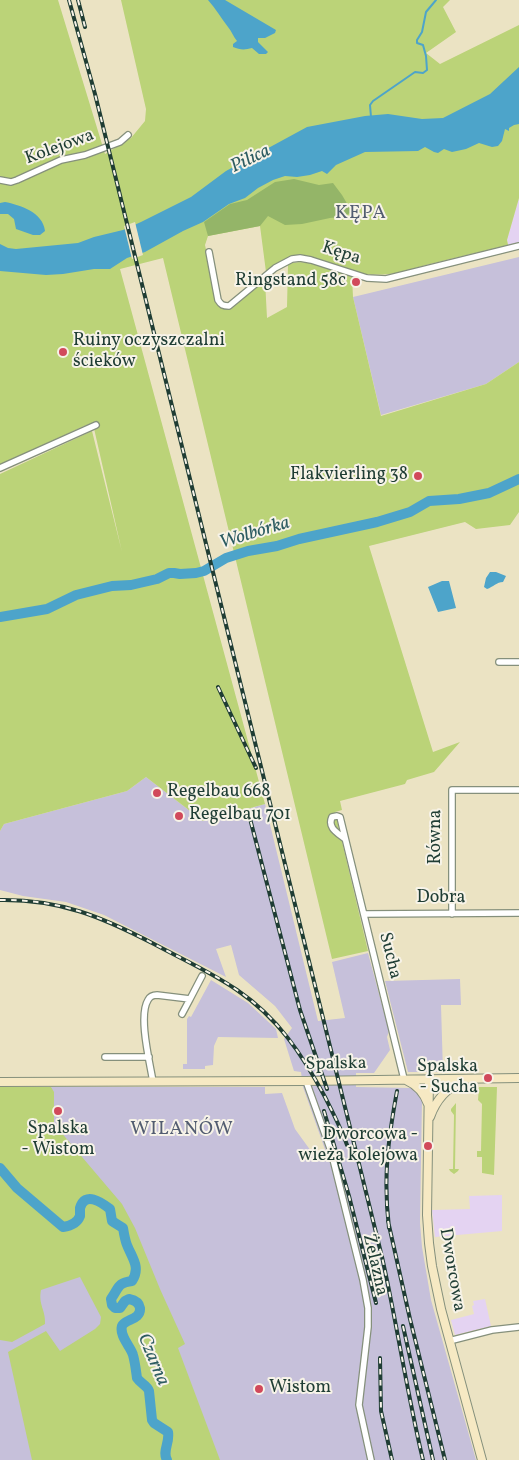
<!DOCTYPE html>
<meta charset="utf-8">
<style>
body{margin:0}
canvas{display:block;background:#ebe3c3}
</style>
<canvas width="519" height="1460"></canvas>
<script>
const ctx = document.querySelector('canvas').getContext('2d');
ctx.lineJoin = 'round';
function fillPath(path, color) { ctx.fillStyle = color; ctx.fill(path, 'evenodd'); }
function stroke(path, color, width, dash) { ctx.strokeStyle = color; ctx.lineWidth = width; ctx.lineCap = dash ? 'butt' : 'round'; ctx.setLineDash(dash || []); ctx.stroke(path); }
function label(font, color, halo, rows, align = 'center') {
  ctx.font = font + ' Vollkorn,serif'; ctx.lineWidth = 4; ctx.setLineDash([]); ctx.textBaseline = 'middle'; ctx.strokeStyle = halo; ctx.fillStyle = color; for (const [text, x, y, turn = 0] of rows) {
    ctx.save(); ctx.translate(x, y); ctx.rotate((+turn || 0) * Math.PI / 180); ctx.textAlign = isNaN(turn) ? turn : align; if (halo) ctx.strokeText(text, 0, 0); ctx.fillText(text, 0, 0); ctx.restore();
  }
}
fillPath(new Path2D(`
 M519,198V242L508,245L507,240Z
 M502,1195V1231L435,1237L432,1210L470,1209L469,1196Z
 M485,1299L491,1326L455,1335L451,1320L474,1314L472,1306L474,1305L473,1301Z`), '#e4d3f2');
fillPath(new Path2D(`
 M519,257V362L486,384L381,415L353,297Z
 M146,777L203,821L265,804L318,1021L345,1018L332,962L368,953L389,1031L387,1037L390,1050L374,1073H356V1087L411,1088L417,1092L422,1099L420,1223L422,1247L431,1300L476,1460H0V1087H265V1094L282,1093L295,1129L316,1158L327,1155L303,1087L301,1072L294,1071L284,1039L292,1028L275,1006L239,975L231,945L216,949L226,977L104,915L66,902L23,896L0,890V831L4,824L127,791Z
 M460,979L461,1005H441L443,1072H408L385,981Z
 M211,980L248,1003L276,1029L278,1038L218,1037L214,1046L213,1065L205,1066V1069H183V1064H187V1019L189,1016L191,1017Z`), '#c6c0da');
fillPath(new Path2D(`
 M0,0H58L105,154L131,138L145,121L146,109L121,0H450L443,7L456,32L426,53L440,64L519,25V198L507,240L508,245C481,252 453,258 426,265C414,268 401,273 389,274C377,275 365,275 354,272C318,262 299,241 266,272L260,226L208,236L205,245L213,281L215,301L224,309H231L265,280L267,318L287,307L288,264C311,258 330,269 352,277L353,297L381,416L486,384L519,362V512L510,525L476,529L465,522L369,546L433,752L460,742L434,772L407,780L405,784L340,801L342,810L335,812L368,951L332,959L163,258L120,269L265,804L203,821L146,777L127,791L4,824L0,831V474L92,431L122,552L93,424L84,426L0,465Z
 M0,1087H51L54,1092V1124L122,1204L135,1228L160,1289L185,1344L178,1348L220,1460H32L8,1352L46,1331L60,1351L95,1329L100,1324L101,1317L80,1277L41,1290C38,1305 46,1310 45,1324L12,1342L0,1340Z
 M479,1087H497L494,1175L482,1173V1157H477V1151H481L482,1104L478,1100Z
 M456,1103L455,1169H459L458,1171L454,1174L450,1171L449,1169H453L454,1115L451,1111V1109Z`), '#bbd378');
fillPath(new Path2D(`
 M294,179L319,185L333,183L342,195L352,212L342,217L330,218L302,224L285,225L268,216L260,226L208,236L204,222L230,204L247,200L275,182Z`), '#94b568');
fillPath(new Path2D(`
 M208,0H225L276,30L275,33L265,38H258V42L268,52L266,54H259L252,48C245,50 240,50 233,47V44L237,41C233,36 232,32 228,27C221,18 216,9 208,0Z
 M519,67V124L514,125L509,128V131L505,129L502,141L498,146L492,147L479,143L466,149L452,152L444,149L438,153L434,152L425,147L418,151L365,152L336,165L327,174L322,171L310,175L297,177L285,176L273,180L258,188L245,198L229,204L203,222L183,231L145,252L127,258L110,269H94L63,274L46,275L0,271V244L8,248L16,249L78,243L94,237L123,230L141,222L191,197L226,171L307,127L365,116L388,114L422,119L443,118L490,94Z
 M5,202C20,205 43,212 45,231L40,235H33L16,229L14,219L8,214H0V203Z
 M490,572H496L506,576L503,582C497,582 493,587 487,589L484,587L486,578Z
 M442,581H449L456,608L438,612L428,587Z`), '#4da4ca');
fillPath(new Path2D(`
 M135,222L143,255L132,259L124,226Z`), '#ebe3c3');
stroke(new Path2D(`
 M371,117L370,105L373,101L415,72L423,73L427,70L426,56L423,45L417,43V40L422,32L426,12L436,0`), '#4da4ca', 2);
stroke(new Path2D(`
 M0,617L47,609L76,595L112,586L131,585L157,579L169,573H174L180,574L196,573L204,571L226,558L248,551L277,546L299,539L377,522L410,512L429,501L459,499L489,493L519,479
 M0,1168L17,1188L63,1227C70,1226 77,1224 80,1216C80,1215 80,1209 80,1208C85,1191 101,1202 110,1209L112,1221L115,1223L123,1228C124,1234 125,1240 127,1245C132,1258 141,1267 132,1281C117,1283 119,1288 111,1299L112,1305L115,1308H120L125,1301L129,1299C134,1300 139,1302 140,1308C141,1320 125,1319 122,1326C119,1336 131,1347 133,1355C135,1362 136,1371 137,1378C141,1384 147,1385 149,1391L152,1420L154,1423L168,1432C170,1443 162,1451 167,1460`), '#4da4ca', 10);
const street = new Path2D(`
 M0,180L11,182L17,180L61,160L85,155L120,142L128,135
 M209,252L218,300C221,305 223,306 229,306L275,268L292,259L300,258L311,260L367,278L386,279L519,246
 M0,468L96,425
 M499,662H519
 M345,839C338,833 327,828 332,817L337,816L340,817L404,1079
 M364,914L519,913
 M452,914V790H519
 M182,1014L190,999
 M105,1057H149
 M306,1081L331,1151L363,1280L368,1308V1327L359,1405L371,1460
 M153,1082C150,1063 138,1016 148,1000C150,996 153,995 157,995L190,999L202,976
 M449,1341L492,1330L519,1327`);
const secondary = new Path2D(`
 M429,1079L427,1215L429,1243L432,1266L441,1309L482,1460
 M406,1080C417,1085 424,1092 428,1104
 M0,1082L306,1081L519,1078
 M430,1117C436,1100 446,1088 463,1081`);
stroke(street, '#85907c', 8);
stroke(secondary, '#85907c', 10);
stroke(street, '#fff', 5.5);
stroke(secondary, '#f6e9c3', 8);
const rail = new Path2D(`
 M69,0L95,94L382,1257C397,1324 407,1393 423,1460
 M78,0L85,27
 M218,687L256,768
 M248,811L300,1010L327,1089
 M0,900C60,899 102,917 154,944C182,959 211,972 237,990C278,1018 302,1054 325,1097C333,1113 341,1128 347,1145
 M324,1111L349,1196L376,1303
 M388,1221L410,1319L445,1460
 M389,1228C383,1178 388,1140 397,1091
 M403,1326L433,1460
 M380,1358L381,1411L392,1460`);
stroke(rail, '#1f3d34', 4);
stroke(rail, '#f7f3e8', 2, [5.5]);
for (const [x, y, r, color] of [
 [356,282,5,"#d1495b"],
 [63,352,5,"#d1495b"],
 [418,476,5,"#d1495b"],
 [157,793,5,"#d1495b"],
 [179,816,5,"#d1495b"],
 [488,1078,5,"#d1495b"],
 [58,1111,5,"#d1495b"],
 [428,1146,5,"#d1495b"],
 [259,1389,5,"#d1495b"]
]) { const dot = new Path2D(); dot.arc(x, y, r, 0, 2 * Math.PI); ctx.fillStyle = color; ctx.fill(dot); stroke(dot, '#f7f3e8', 2); }
label('18px', '#1f3d34', '#f7f3e8', [
 ["Kolejowa",60,148,-20],
 ["Kępa",341,254,18],
 ["Równa",437,837,-90],
 ["Dobra",441,899],
 ["Sucha",389,956,76],
 ["Spalska",336,1065,-1],
 ["Żelazna",374,1265,77],
 ["Dworcowa",451,1270,80]
]);
label('18px', '#1f3d34', '#f7f3e8', [
 ["Ringstand 58c",346,282],
 ["Ruiny oczyszczalni",73,342,"left"],
 ["ścieków",73,363,"left"],
 ["Flakvierling 38",408,476],
 ["Regelbau 668",167,793,"left"],
 ["Regelbau 701",189,816,"left"],
 ["Spalska",478,1068],
 ["- Sucha",478,1089],
 ["Spalska",58,1130,"center"],
 ["- Wistom",58,1151,"center"],
 ["Dworcowa -",418,1136],
 ["wieża kolejowa",418,1157],
 ["Wistom",269,1389,"left"]
], 'right');
label('italic 19px', '#2d5c61', '#f7f3e8', [
 ["Pilica",251,160,-26],
 ["Wolbórka",255,534,-17],
 ["Czarna",152,1360,67]
]);
ctx.letterSpacing = '1px';
label('19px', '#525c70', '#f7f3e8', [
 ["KĘPA",361,215],
 ["WILANÓW",182,1131]
]);
ctx.letterSpacing = '0px';
</script>
